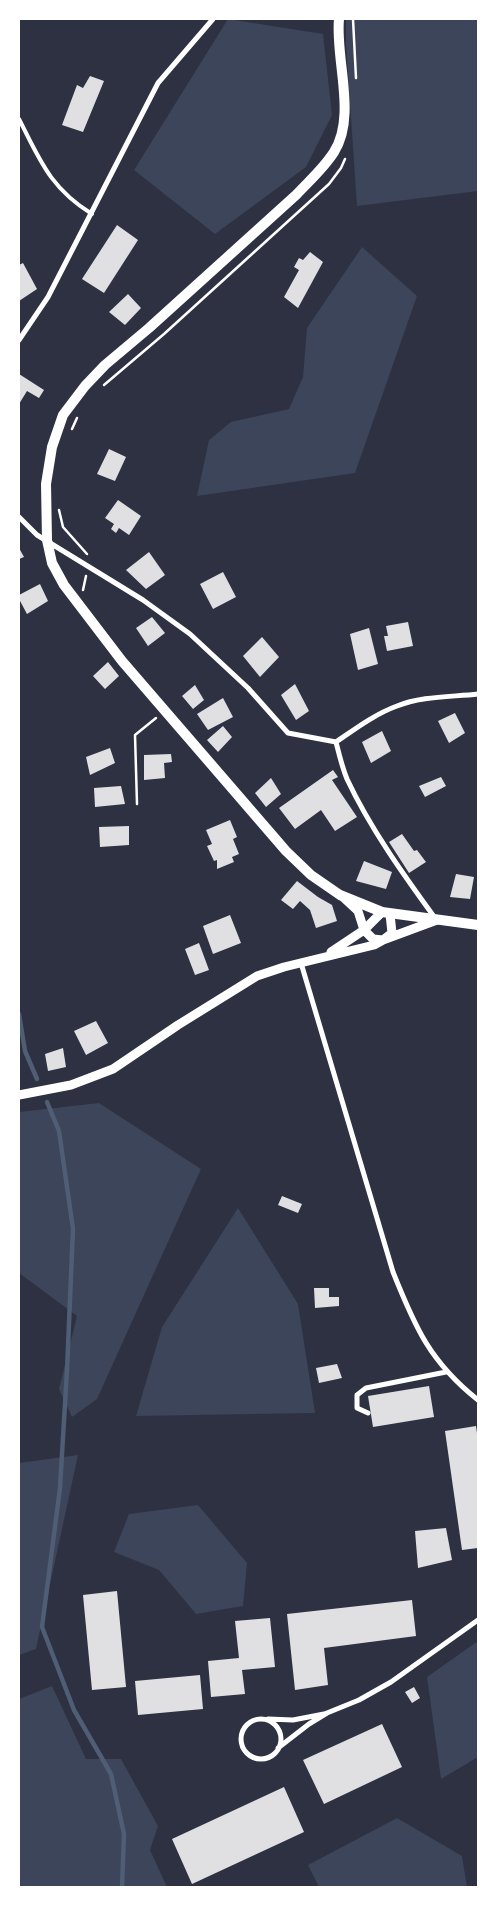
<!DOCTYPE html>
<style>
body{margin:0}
#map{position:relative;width:497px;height:1906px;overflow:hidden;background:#2d3142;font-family:"Libre Baskerville",serif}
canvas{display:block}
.frame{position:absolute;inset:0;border:20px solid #fff;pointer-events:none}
</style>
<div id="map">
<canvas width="497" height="1906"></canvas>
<div class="frame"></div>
</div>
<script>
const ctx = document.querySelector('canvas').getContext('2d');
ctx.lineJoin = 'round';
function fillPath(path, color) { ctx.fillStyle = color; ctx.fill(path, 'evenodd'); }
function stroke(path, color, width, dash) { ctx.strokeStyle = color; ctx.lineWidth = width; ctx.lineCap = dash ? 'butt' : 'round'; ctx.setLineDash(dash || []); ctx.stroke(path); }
fillPath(new Path2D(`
 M228,19L323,34L332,115L306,167L215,234L134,170Z
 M346,19H478V191L357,206L346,45Z
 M362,247L417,296L355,473L197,496L209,440L231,422L289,409L303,377L307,328Z
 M99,1103L201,1169L97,1399L72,1417L59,1389L77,1316L19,1273V1112Z
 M238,1208L298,1304L315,1413L136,1416L162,1327Z
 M78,1455L36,1649L19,1655V1463Z
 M198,1505L247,1563L243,1606L196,1614L159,1570L114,1552L129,1514Z
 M478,1641V1757L441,1779L427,1677Z
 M52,1686L86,1759H121L158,1826L150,1850L167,1887H19V1699Z
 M397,1818L462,1856L467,1887H319L308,1865Z`), '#3c4559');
stroke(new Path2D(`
 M19,1014L25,1051L37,1079
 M47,1102L59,1131L73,1229L67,1370L60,1488L42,1627L74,1710L111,1774L124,1834L122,1887`), '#4f5d75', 4.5);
fillPath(new Path2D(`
 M90,76L104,81L83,132L62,125L77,85L83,88Z
 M117,225L138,240L104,293L82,279Z
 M310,252L323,262L298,308L284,297L299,270L294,267L299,258L303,260Z
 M23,263L37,289L19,301V265Z
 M128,294L141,308L125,325L109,312Z
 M19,374L44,390L39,398L27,391L19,404Z
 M109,449L126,457L115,481L97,474Z
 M118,500L141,516L129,535L119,528L116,533L111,529L114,524L105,518Z
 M19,548L24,557L19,559Z
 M149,552L165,575L146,589L126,570Z
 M223,572L236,597L213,609L200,584Z
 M40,584L48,601L27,614L19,599V595Z
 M152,617L165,633L148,646L136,628Z
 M408,622L413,646L387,651L384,636H388L386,626Z
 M369,628L378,664L358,670L350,634Z
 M262,637L279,657L260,677L243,656Z
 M108,662L119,676L105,689L93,676Z
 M295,684L309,711L296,720L281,695Z
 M195,685L204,700L193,709L182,696Z
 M223,698L233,717L208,730L197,714Z
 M455,713L465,733L449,743L438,721Z
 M223,726L232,737L218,752L207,740Z
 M382,731L391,751L371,763L362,742Z
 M110,748L115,763L90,775L86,757Z
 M171,754L172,762L164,763L165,778L144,780V755Z
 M333,770L338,777L332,780L357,817L335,831L321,810L295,829L279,808Z
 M441,777L446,786L425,797L419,786Z
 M271,778L281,794L266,807L255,793Z
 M121,786L125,804L95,807L94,788Z
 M230,820L237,837L233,839L239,854L232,857L234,862L217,869V860L214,861L207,846L212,844L206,830Z
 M129,826V845L100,847L99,827Z
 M402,834L414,851L417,850L426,862L409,873L389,842Z
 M364,861L392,872L386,889L356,881Z
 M456,874L474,877L470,899L450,897Z
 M297,881L318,897L332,905L337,921L316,928L310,910L300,901L293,909L281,900Z
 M230,915L241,943L213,954L203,926Z
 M199,943L209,970L195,975L185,949Z
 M96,1021L108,1043L86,1055L74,1031Z
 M63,1048L66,1067L48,1071L45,1054Z
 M282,1196L302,1204L298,1213L278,1205Z
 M314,1288H329V1297H339V1306L315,1308Z
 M337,1364L342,1378L319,1383L316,1368Z
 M429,1386L434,1417L373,1427L368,1396Z
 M476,1426L478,1440V1548L462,1550L445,1431Z
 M446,1528L452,1560L418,1568L415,1531Z
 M117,1591L126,1687L92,1690L83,1595Z
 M412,1600L416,1636L324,1648L328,1685L295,1690L287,1614Z
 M270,1618L275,1667L242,1670L245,1694L211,1697L208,1661L239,1658L235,1621Z
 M200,1675L203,1709L138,1715L135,1681Z
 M414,1687L420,1698L412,1703L405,1692Z
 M382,1724L402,1767L324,1804L303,1760Z
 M284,1787L304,1832L192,1884L172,1839Z`), '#e0e0e3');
stroke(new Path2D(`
 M353,19L356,78
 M104,385L164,334L329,184L341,168L345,159
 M72,429L77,418
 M59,510L63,527L87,554
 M83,590L86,576
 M137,804L135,735L156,718`), '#fff', 2.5);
stroke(new Path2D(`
 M19,119C40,160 50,188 92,214`), '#fff', 4);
stroke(new Path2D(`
 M19,340L48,297L158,83L213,19
 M19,517L37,535L143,600L190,634L248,688L288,733L336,742C339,754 342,767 347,779C370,828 403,874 435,918
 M336,742C355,729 375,714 397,706C421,696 452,697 478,694
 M301,963L393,1272C415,1327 430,1362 478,1400
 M368,1413L357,1408V1395L366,1388L446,1372
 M268,1719L293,1720L324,1714
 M241 1739a20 20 0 1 1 40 0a20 20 0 1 1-40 0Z
 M278,1748L309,1724L327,1713L359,1700L391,1682L478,1620`), '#fff', 5);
stroke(new Path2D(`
 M344,898L358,911L364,930L373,939L383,940L437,920
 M331,952L364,930L382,912
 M19,1095L71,1085L113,1069L178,1025L257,976L284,967L374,945L383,940L392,933L390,914`), '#fff', 9);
stroke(new Path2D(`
 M339,19C335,59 357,116 334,152C324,168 309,181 296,195L149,328L105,365L85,386L63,415L52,447L46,484L47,540L52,563L64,585L122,661L286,851L311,875L340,895L382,912L478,925`), '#fff', 10);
</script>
